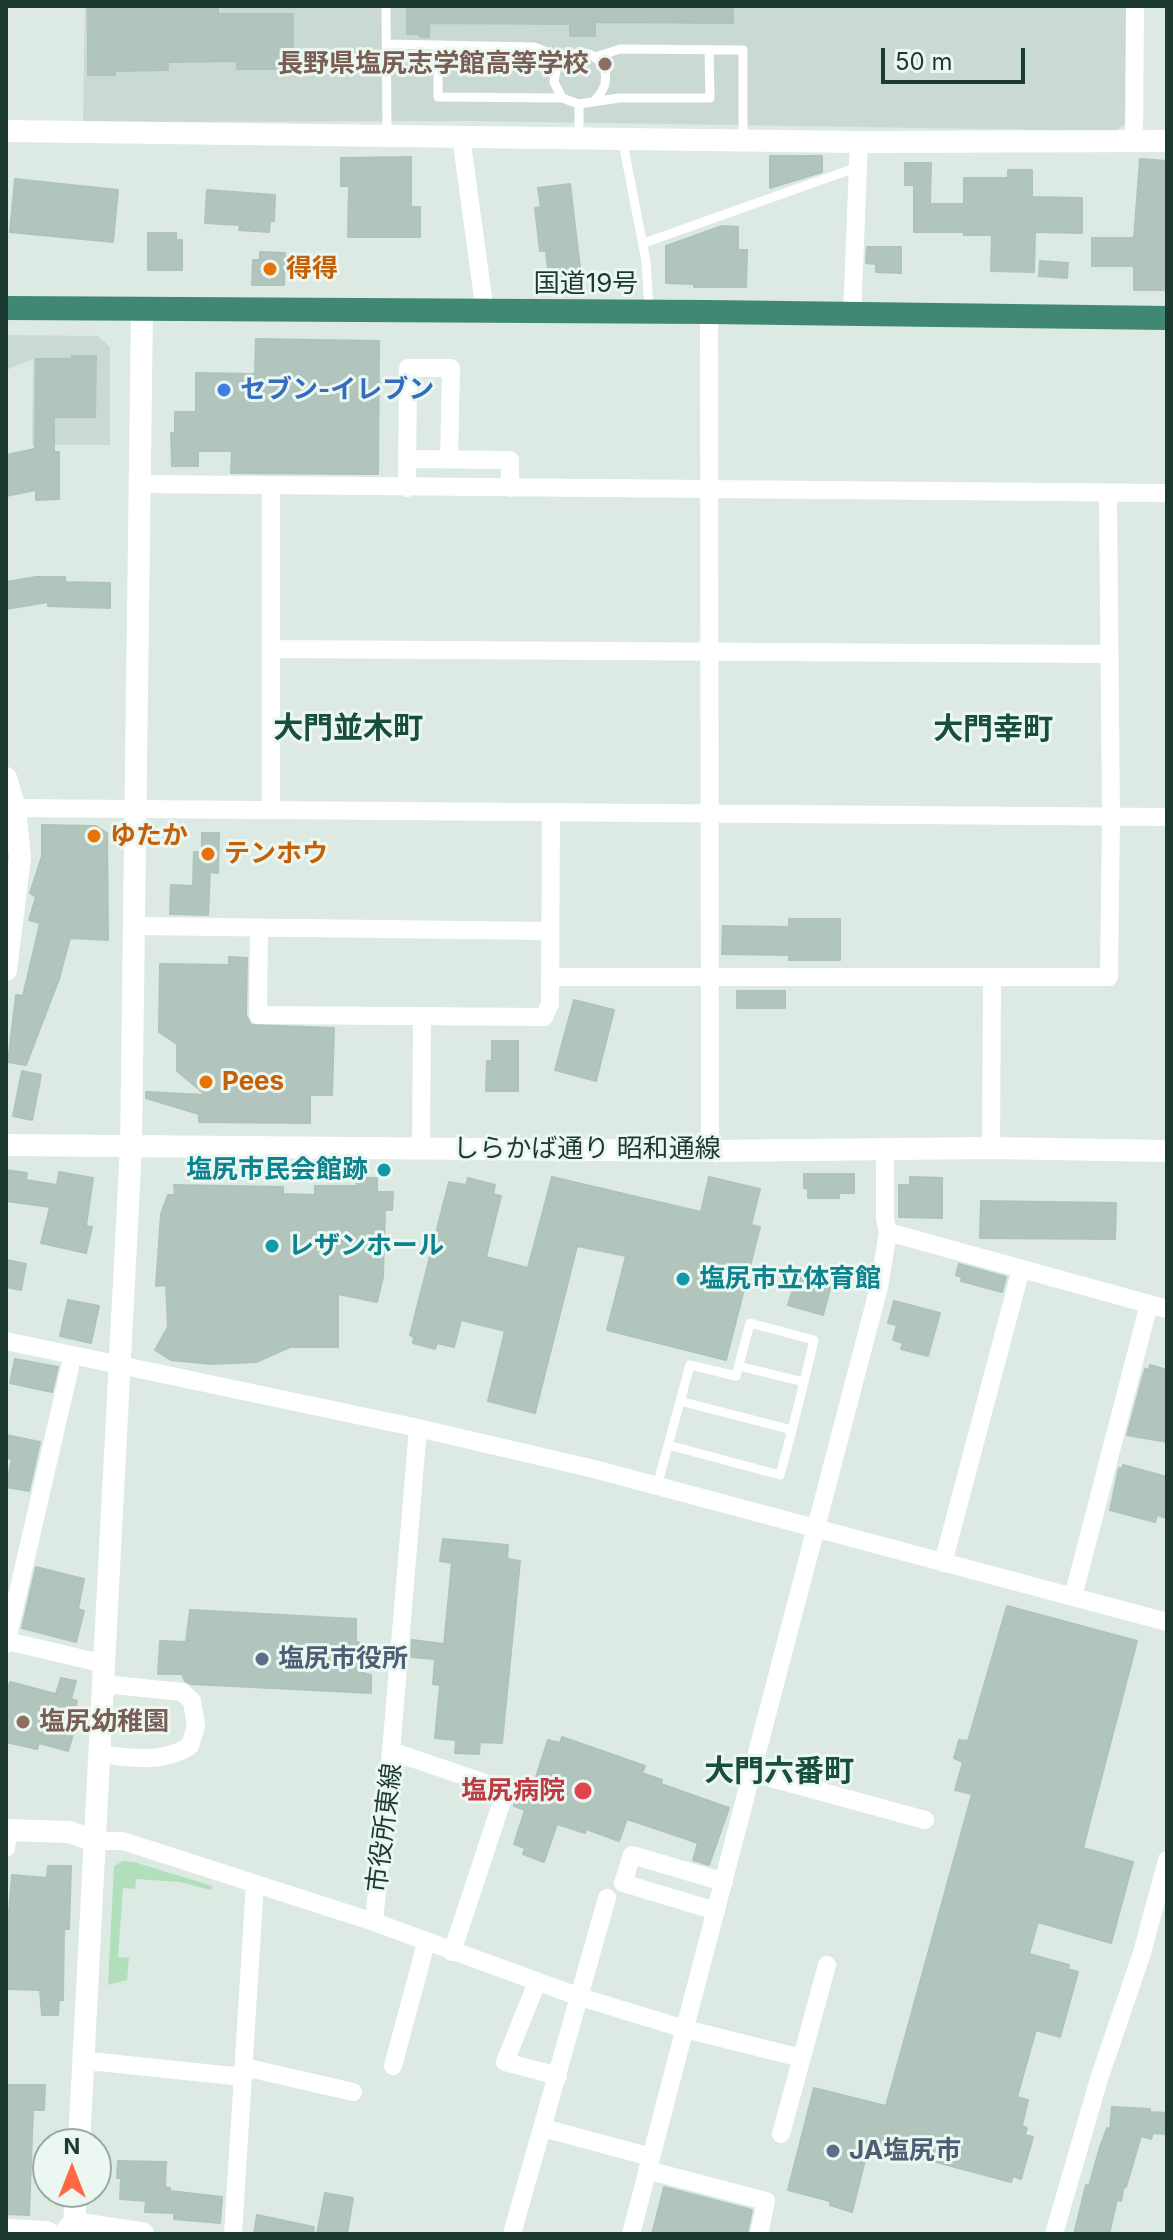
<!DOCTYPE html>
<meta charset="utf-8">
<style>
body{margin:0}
#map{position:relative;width:1173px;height:2240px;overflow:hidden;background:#dceae3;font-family:Inter,sans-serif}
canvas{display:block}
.frame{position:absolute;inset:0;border:8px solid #1c3a31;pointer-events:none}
.north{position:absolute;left:32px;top:2128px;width:80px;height:80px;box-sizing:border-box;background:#ecf7f1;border:2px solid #99aba4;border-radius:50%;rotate:0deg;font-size:22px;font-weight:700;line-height:32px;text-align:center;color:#1c3a31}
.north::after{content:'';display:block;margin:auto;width:28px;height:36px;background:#ff6845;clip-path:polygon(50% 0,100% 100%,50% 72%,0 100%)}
.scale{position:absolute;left:881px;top:48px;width:144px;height:36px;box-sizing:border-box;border:4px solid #1c3a31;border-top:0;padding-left:10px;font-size:24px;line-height:28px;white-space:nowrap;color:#1c3a31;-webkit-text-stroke:6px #ecf7f1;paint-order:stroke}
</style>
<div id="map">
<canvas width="1173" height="2240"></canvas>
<div class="frame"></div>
<div class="north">N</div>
<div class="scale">50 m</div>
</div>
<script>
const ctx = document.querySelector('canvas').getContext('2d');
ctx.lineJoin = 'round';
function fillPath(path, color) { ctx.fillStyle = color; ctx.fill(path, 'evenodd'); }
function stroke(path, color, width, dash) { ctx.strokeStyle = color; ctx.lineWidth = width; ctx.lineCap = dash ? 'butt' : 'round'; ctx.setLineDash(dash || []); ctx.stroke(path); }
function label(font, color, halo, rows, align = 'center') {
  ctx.font = font + ' Inter,"Noto Sans JP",sans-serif'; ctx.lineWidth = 6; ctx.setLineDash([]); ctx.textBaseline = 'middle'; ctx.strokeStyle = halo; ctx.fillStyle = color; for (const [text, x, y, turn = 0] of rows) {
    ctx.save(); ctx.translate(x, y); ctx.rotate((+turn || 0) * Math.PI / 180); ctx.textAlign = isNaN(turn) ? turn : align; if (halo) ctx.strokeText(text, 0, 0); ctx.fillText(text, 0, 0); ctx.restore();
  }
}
fillPath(new Path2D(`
 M83,6H1126L1127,123L1116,131L473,121L83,122L85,8Z
 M6,335L98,336L110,347V445H32L33,359L6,370Z`), '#cadad2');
fillPath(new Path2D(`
 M123,1861L134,1862L212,1886L211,1890L180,1882L136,1879L135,1889L123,1888L118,1957L129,1958L127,1980L108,1985L114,1866Z`), '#b1dfbb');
const building = new Path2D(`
 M407,6H733V23L595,22V36H570V24L429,23V37H421L418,34H407Z
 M88,7H218V14H293V69H237V61L168,62V70L115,71V75H88Z
 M770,156H822V172L770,188Z
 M411,157V207H420V237H348L349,186H341V158Z
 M1140,159L1167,161L1165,259H1167V290H1134V266H1092V238H1134Z
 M905,163H931L930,204H964V178H1008V170H1032V197L1082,198V233L1035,232L1034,272L991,271L992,235H964V232H914V185H905Z
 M15,179L118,190L113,242L10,232Z
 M570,184L581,276L549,280L546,251H540L535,208L541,207L538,188Z
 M207,190L275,195L274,221H270L269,232L239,230L240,225L205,223Z
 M722,226L738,227V250H747L746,287H694V284L666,283V246Z
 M148,233H176V240H182V270H148Z
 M867,247H901V273L876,272V264L866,263Z
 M260,252L285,253L284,285H252L253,260H260Z
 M1040,261L1068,263L1067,278L1039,276Z
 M256,339L379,341L378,474L231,473L232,451H198V466H172L171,433H175V412H196V373L255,374Z
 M72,356H96L95,417H54V452H59V499L36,500V490L6,496V455L35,449L36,359H72Z
 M36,577H65V582L110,583V608L48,606V602L6,609V582Z
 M42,825L96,826L107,833L108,940L70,938L59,979L26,1065L8,1062L16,995L23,996L40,923L29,920L36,897L30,893L42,856Z
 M202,833H219L218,873L210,872L208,915L170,914L171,885L193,886L194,852H202Z
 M789,919H840V960H789V955L722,954L723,926L789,927Z
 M229,957L247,958L246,1015L251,1025L334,1028L332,1095H310V1123L199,1122V1114L146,1098V1092L206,1095L177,1071V1044L159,1032L160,964L229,965Z
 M737,991H785V1008H737Z
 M574,1000L614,1010L596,1081L555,1070Z
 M492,1041H518V1091H486L487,1061H492Z
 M22,1071L41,1075L32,1120L13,1116Z
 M6,1170L27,1173L26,1180L57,1185L59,1172L93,1178L86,1226L92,1227L86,1253L41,1243L50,1207L6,1201Z
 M804,1174H854V1193H839V1198H808V1189L804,1188Z
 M552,1177L701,1212L709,1177L760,1189L751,1225L760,1227L726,1360L607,1330L626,1256L577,1246L535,1413L488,1401L505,1331L461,1320L454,1347L437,1343L435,1349L413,1343L414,1337L410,1335L449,1182L466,1185L468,1178L495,1185L493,1194L501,1196L486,1257L528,1268Z
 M910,1177L942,1178V1218L899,1217V1185H910Z
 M356,1178H377V1192H393L392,1210H385L383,1277L377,1302L338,1294V1347H290L256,1362L211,1364L171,1360L155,1350L168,1327L166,1285L156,1286L161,1214L168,1195H175L174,1185L283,1187V1194L315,1195V1186H357Z
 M981,1201L1116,1203L1115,1239L980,1238Z
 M6,1260L26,1264L21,1290L6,1287Z
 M959,1264L1006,1277L1002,1292L961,1281L962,1277L956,1275Z
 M798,1272L832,1282L823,1315L788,1305Z
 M68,1300L99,1306L91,1343L60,1336Z
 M894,1301L940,1313L928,1356L901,1349L903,1343L893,1340L897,1325L888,1323Z
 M15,1359L58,1367L52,1392L10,1383Z
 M1150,1365L1167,1370V1442L1127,1435L1145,1369L1149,1370Z
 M6,1435L40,1442L29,1491L6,1487L12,1459L6,1458Z
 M1123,1465L1167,1477V1518L1157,1515L1155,1522L1110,1510L1119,1468L1122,1469Z
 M443,1539L508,1545L507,1559L520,1561L502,1743L480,1742L479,1754L455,1753L456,1740L435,1738L440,1685L433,1684L435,1659L411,1657L412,1640L444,1644L452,1563L440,1561Z
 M36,1567L84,1579L78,1609L84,1611L76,1642L22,1628Z
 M1007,1606L1137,1641L1083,1848L1133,1862L1111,1943L1038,1922L1029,1954L1069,1965L1068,1969L1078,1972L1060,2037L1036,2030L1017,2097L1028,2100L1022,2126L1027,2128L1025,2135L1033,2137L1021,2179L1013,2176L1011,2182L869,2144L852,2212L830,2205V2201L788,2190L814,2088L886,2106L972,1794L955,1790L963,1762L954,1758L959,1740L968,1741Z
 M190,1610L356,1619V1642L365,1644L363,1673L371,1675V1693L191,1684L185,1681L182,1674H158L160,1641L186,1642Z
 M61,1678L76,1681L71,1699L77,1701L70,1727L75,1728L68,1751L39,1743L37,1749L6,1742V1697L10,1682L56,1694Z
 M562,1737L645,1766L642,1773L662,1780L661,1784L729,1808L709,1865L693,1860L698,1843L627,1819L619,1841L586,1829L585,1833L557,1824L544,1862L523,1854L525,1848L514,1844L525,1810L514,1806L520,1788L531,1792L548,1740L560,1743Z
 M48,1866H71L69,1929H64L63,2000H59L58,2015H42L40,1990L6,1989V1949L12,1875L47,1878Z
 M6,2085H45L44,2110H33L29,2215L6,2214Z
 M1112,2107L1150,2109V2112L1167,2113V2134L1153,2133L1151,2139L1141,2136L1126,2187L1124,2186L1121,2201L1117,2200L1109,2234H1074L1086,2185L1089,2186L1100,2147L1107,2128L1110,2129Z
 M118,2161L166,2162L165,2187L170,2188V2191L222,2197L220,2223L174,2219V2213L145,2212L146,2201L120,2199L121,2178H117Z
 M664,2187L752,2210L747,2234H652Z
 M325,2193L353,2198L347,2234H317Z
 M257,2215L314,2227L313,2234H254Z`);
fillPath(building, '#b1c5bc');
stroke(building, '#aec4ba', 2);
stroke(new Path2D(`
 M386,6L387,134
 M387,44L534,47L563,58
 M438,45V97L562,98L579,104L619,98H710L709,50
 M596,57L620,49L743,50V139
 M562,98L554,82L557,65C585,33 625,71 595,100
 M579,136V104
 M622,138L646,261L649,309
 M644,243L858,167
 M680,1401L792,1430L804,1382
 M668,1445L780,1475L792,1430
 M657,1486L690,1365L736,1376L750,1323L814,1340L804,1382L739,1366`), '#fff', 9);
stroke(new Path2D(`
 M461,136L485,312
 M1134,141L1135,6
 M709,312L710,1151
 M852,316L859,142
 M408,459L510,460V488
 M139,484L1167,493
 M407,488L408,368H451L449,459
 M272,649L1109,654
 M6,808L1167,817
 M271,810V486
 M134,926L548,931
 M259,927L258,1015L544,1017L550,1004L551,812
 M550,977H1109L1111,817L1108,494
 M991,1148L992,979
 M421,1149L422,1017
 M888,1232L1167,1309
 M6,1341L418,1428L594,1469L1167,1622
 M943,1563L1021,1269
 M1073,1597L1149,1304
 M7,1641L105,1664
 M6,1644L70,1367
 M391,1751L418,1428
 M100,1754C132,1758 161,1764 190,1746L196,1726L192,1701L182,1692L104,1684
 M753,1773L925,1820
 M95,1841H123L374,1922L580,1997L685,2029L801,2058
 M6,1848L7,1842
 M716,1911L623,1883L632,1855L724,1882
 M374,1922L391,1751L494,1786L500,1791L503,1798L452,1952
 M537,1982L505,2062L558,2076
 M83,2063L99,2062L243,2077
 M393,2066L426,1943
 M244,2067L353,2092
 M543,2128L651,2157
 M781,2134L827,1965
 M647,2170L766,2201L759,2234
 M6,2228L47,2230L53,2234
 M233,2234L255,1884
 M512,2234L607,1898
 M631,2234L879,1287L888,1232L885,1219V1148
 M1054,2234L1099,2079L1142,1953L1167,1860`), '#fff', 18);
stroke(new Path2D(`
 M6,131L859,142L1167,141
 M6,778L15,808L20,858L6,970
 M6,1145L710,1151L991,1148L1167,1151
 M6,1830L69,1832L95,1841
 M79,2144L131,1147L142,309
 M74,2224L76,2192`), '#fff', 22);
stroke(new Path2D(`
 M65,2234L74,2224L142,2234`), '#fff', 24);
stroke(new Path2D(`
 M6,308L709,312L1167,318`), '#408873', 24);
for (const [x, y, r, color] of [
 [605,64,8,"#8d6e63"],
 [270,269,8,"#e8710a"],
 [224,390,8,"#3f7fe0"],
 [94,836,8,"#e8710a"],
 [208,854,8,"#e8710a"],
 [206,1082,8,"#e8710a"],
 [384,1170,8,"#0f9aa8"],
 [272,1246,8,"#0f9aa8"],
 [683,1279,8,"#0f9aa8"],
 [262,1659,8,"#5c6f8a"],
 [23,1722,8,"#8d6e63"],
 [583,1791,10,"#e0444e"],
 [833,2151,8,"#5c6f8a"]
]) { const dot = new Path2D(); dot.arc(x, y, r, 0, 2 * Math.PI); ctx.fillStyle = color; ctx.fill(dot); stroke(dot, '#ecf7f1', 3); }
label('bold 26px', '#785e54', '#ecf7f1', [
 ["長野県塩尻志学館高等学校",589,64],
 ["塩尻幼稚園",39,1722,"left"]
], 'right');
label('bold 26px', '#c56008', '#ecf7f1', [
 ["得得",286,269],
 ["ゆたか",110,836],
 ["テンホウ",224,854],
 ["Pees",222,1082]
], 'left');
label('26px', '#1c3a31', '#ecf7f1', [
 ["国道19号",586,284],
 ["しらかば通り 昭和通線",587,1149],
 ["市役所東線",385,1828,-83]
]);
label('bold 26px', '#366cbe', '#ecf7f1', [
 ["セブン-イレブン",240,390]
], 'left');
label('bold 26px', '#0d838f', '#ecf7f1', [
 ["塩尻市民会館跡",368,1170,"right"],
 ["レザンホール",288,1246],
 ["塩尻市立体育館",699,1279]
], 'left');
label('bold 26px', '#4e5e75', '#ecf7f1', [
 ["塩尻市役所",278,1659],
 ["JA塩尻市",849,2151]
], 'left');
label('bold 26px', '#be3a42', '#ecf7f1', [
 ["塩尻病院",565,1791]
], 'right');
label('bold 30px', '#174e3d', '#ecf7f1', [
 ["大門並木町",348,729],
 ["大門幸町",993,730],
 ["大門六番町",779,1772]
]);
</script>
